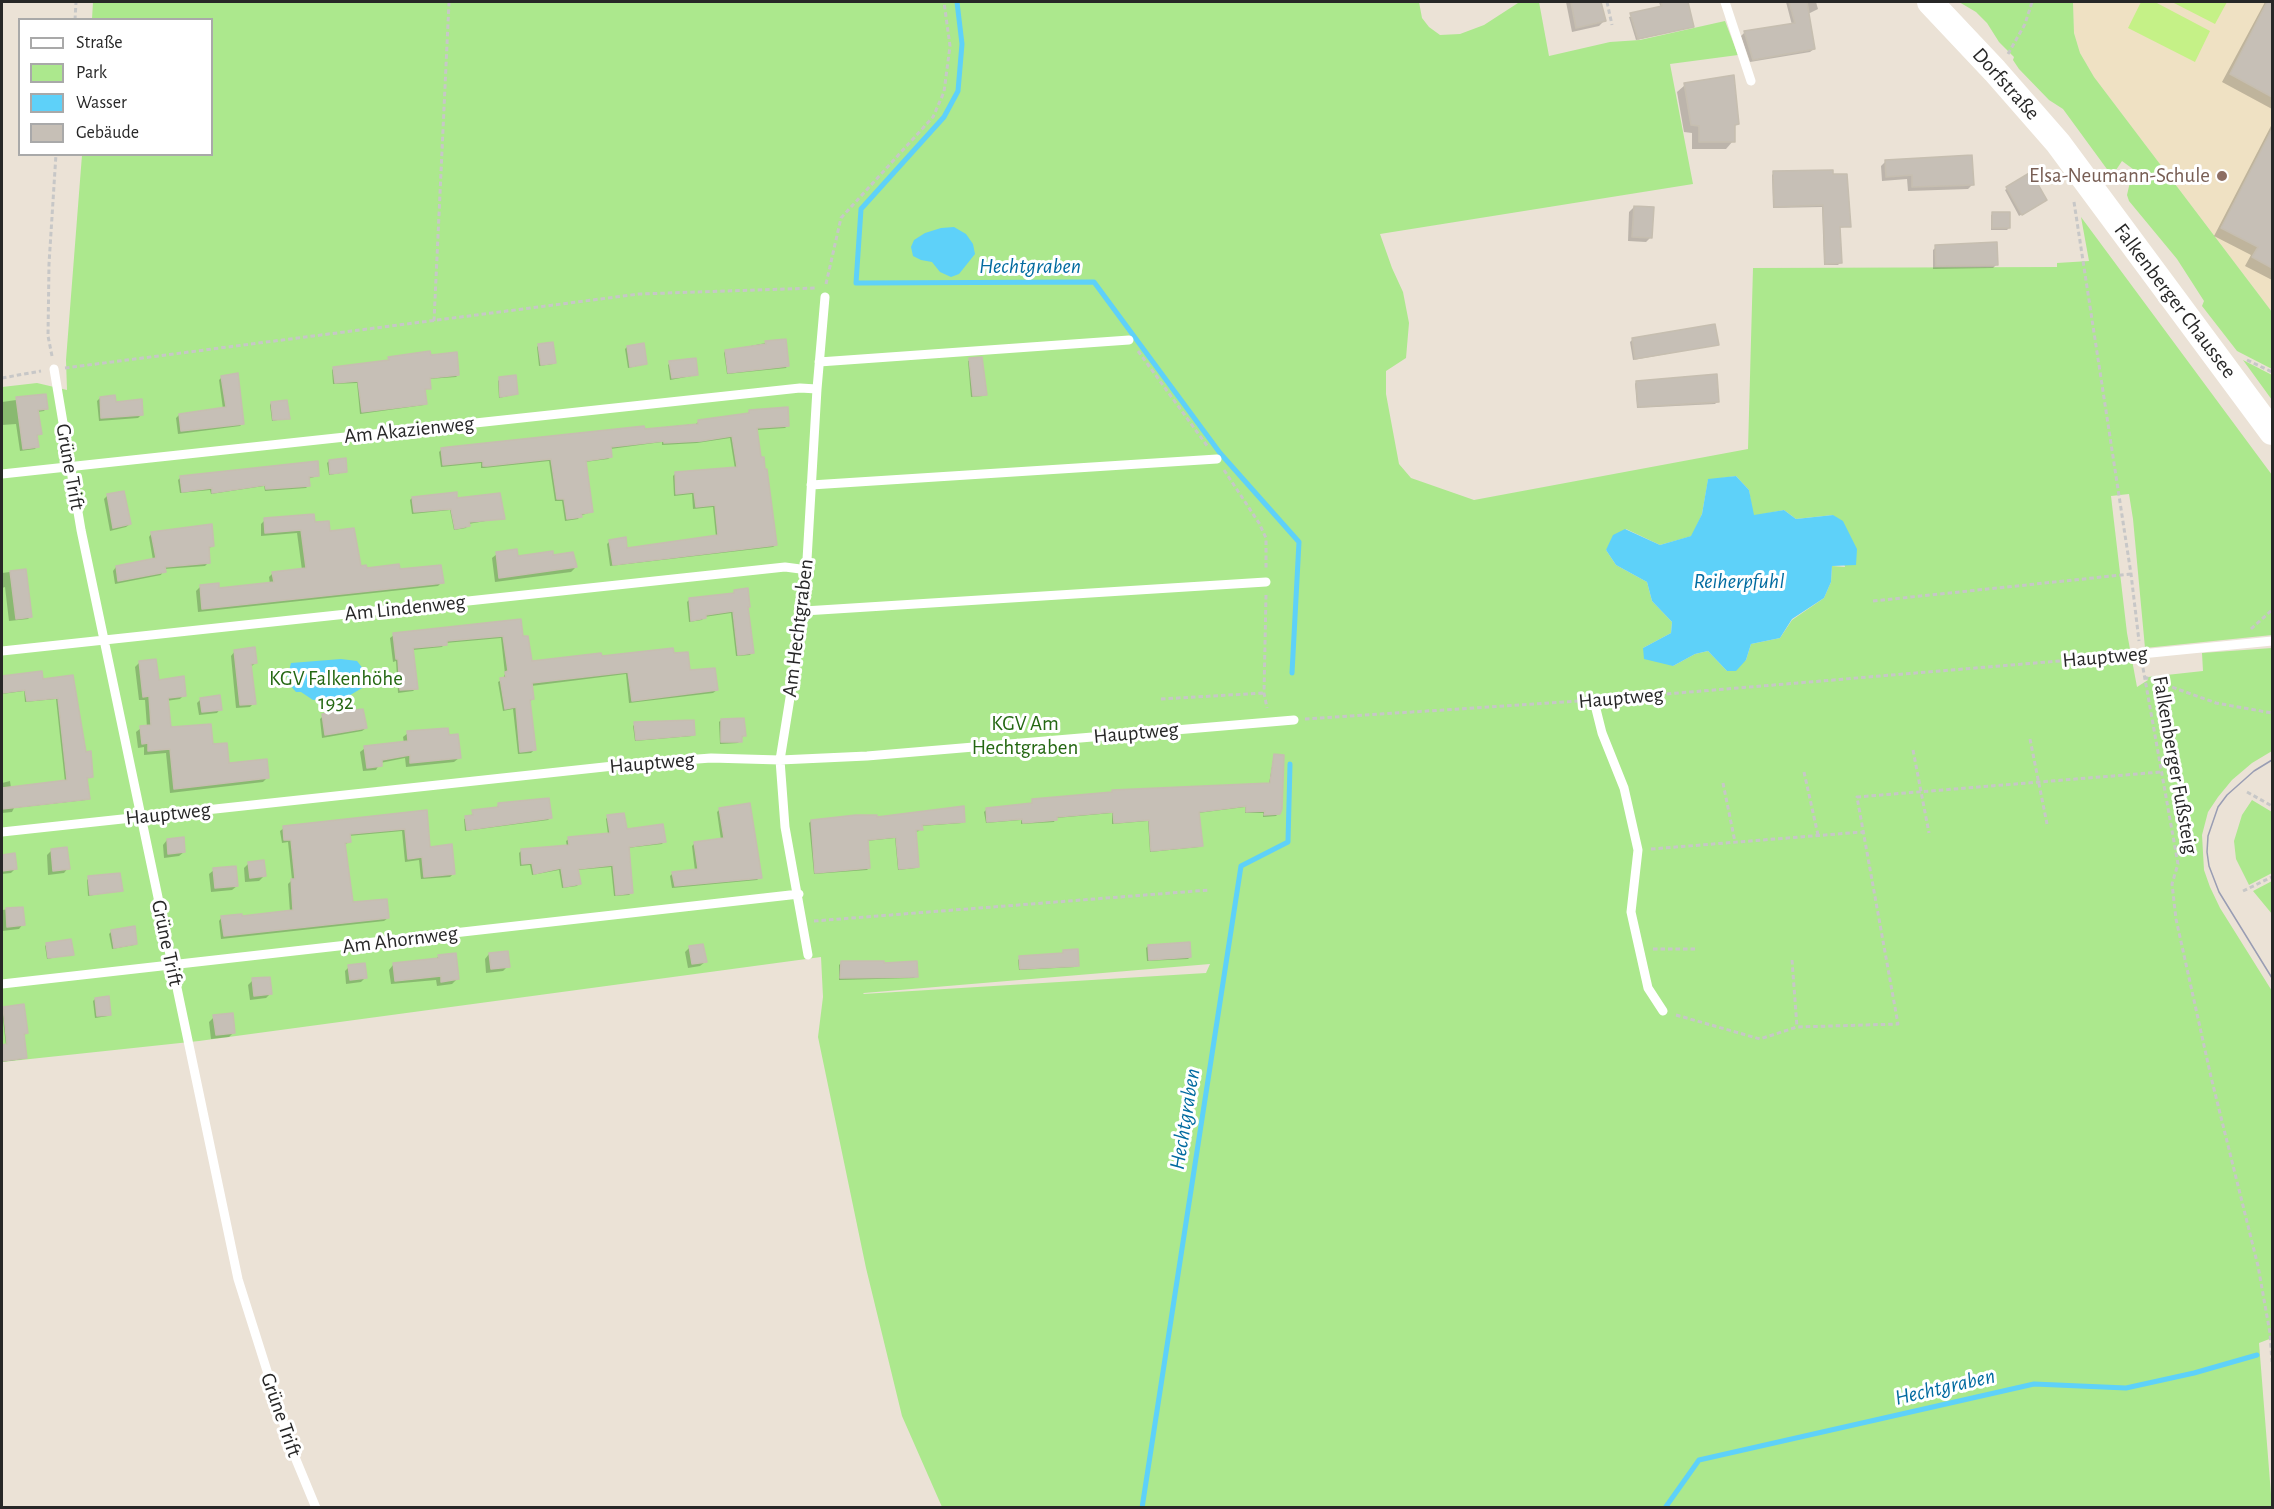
<!DOCTYPE html>
<html>
<head>
<meta charset="utf-8">
<style>
  body { margin:0 }
  #map { position:relative; width:2274px; height:1509px; overflow:hidden; background:#ebe2d6; font-family:"Alegreya Sans",sans-serif }
  canvas { display:block }
  .frame { position:absolute; inset:0; border:3px solid #272727; pointer-events:none }
  .legend { position:absolute; left:18px; top:18px; width:195px; height:138px; box-sizing:border-box; background:#fff; border:2px solid #a9a9a9; margin:0; padding:8px 10px; list-style:none; font-size:18px; color:#272727 }
  .legend li { display:flex; align-items:center; gap:12px; height:30px }
  .legend b { width:30px; border:2px solid #a9a9a9 }
</style>
</head>
<body>
<div id="map">
<canvas width="2274" height="1509"></canvas>
<div class="frame"></div>
<ul class="legend">
<li><b style="height:8px;background:#fff"></b>Straße</li>
<li><b style="height:16px;background:#ace88d"></b>Park</li>
<li><b style="height:16px;background:#5ed1f9"></b>Wasser</li>
<li><b style="height:16px;background:#c6bfb6"></b>Gebäude</li>
</ul>
</div>
<script>
const ctx = document.querySelector('canvas').getContext('2d');
ctx.lineJoin = 'round';
function fill(path, color) {
  ctx.fillStyle = color;
  ctx.fill(path, 'evenodd');
}
function shape(rows) {
  const path = new Path2D();
  for (const r of rows) {
    path.moveTo(r[0], r[1]);
    for (let i = 2; i < r.length; i += 2) path.lineTo(r[i], r[i + 1]);
  }
  return path;
}
function trace(path, color, width, dash) {
  ctx.strokeStyle = color;
  ctx.lineWidth = width;
  ctx.lineCap = dash ? 'butt' : 'round';
  ctx.setLineDash(dash || []);
  ctx.stroke(path);
}
function write(font, color, halo, rows, align = 'center') {
  ctx.font = font + ' "Alegreya Sans",sans-serif';
  ctx.lineWidth = 6;
  ctx.setLineDash([]);
  ctx.textBaseline = 'middle';
  ctx.strokeStyle = halo;
  ctx.fillStyle = color;
  for (const [text, x, y, turn = 0] of rows) {
    ctx.save();
    ctx.translate(x, y);
    ctx.rotate((+turn || 0) * Math.PI / 180);
    ctx.textAlign = isNaN(turn) ? turn : align;
    if (halo) ctx.strokeText(text, 0, 0);
    ctx.fillText(text, 0, 0);
    ctx.restore();
  }
}
fill(shape([
  [2073,2,2272,2,2272,312,2094,77,2080,53,2074,33]
]), '#efe1c3');
fill(shape([
  [93,2,1419,2,1422,18,1429,27,1440,35,1460,34,1484,25,1518,3,1539,2,1549,56,1610,42,1640,40,1725,21,1738,55,1670,64,1693,184,1380,234,1392,268,1403,292,1409,323,1406,358,1386,371,1386,394,1399,464,1411,478,1474,500,1748,449,1753,268,2057,267,2057,263,2089,261,2081,217,2272,475,2272,635,2145,648,2133,519,2129,494,2111,496,2127,633,2137,687,2148,680,2148,677,2203,671,2202,653,2272,648,2272,751,2252,763,2232,780,2218,797,2208,812,2202,835,2204,870,2210,887,2220,908,2272,991,2272,1338,2259,1343,2272,1507,942,1507,902,1416,866,1268,818,1037,823,997,821,957,199,1041,2,1062,2,387,37,383,67,390,66,360,82,155,212,154,212,20,92,19],
  [1736,476,1749,490,1753,516,1784,510,1796,519,1833,515,1845,567,1832,566,1831,582,1824,598,1792,620,1780,638,1751,644,1746,660,1727,671,1708,651,1695,654,1673,666,1643,648,1671,633,1672,622,1652,601,1647,582,1616,565,1606,550,1626,529,1660,545,1692,536,1702,514,1708,480],
  [1210,964,1206,973,863,994,864,993],
  [1959,2,2073,2,2074,33,2080,53,2094,77,2272,312,2272,369,2237,351,2202,306,2204,301,2177,259,2129,201,2127,195,2130,182,2137,172,2122,161,2112,176,2063,109,2049,100,2019,69,2013,60,2014,57,1999,42,1987,23,1976,12],
  [2243,360,2272,375,2272,400],
  [2252,800,2272,812,2272,873,2249,885,2236,859,2234,841,2242,815],
  [2272,881,2272,914,2253,891]
]), '#ace88d');
fill(shape([
  [2141,2,2155,2,2210,31,2195,62,2128,28],
  [2172,2,2227,2,2215,24]
]), '#c5f187');
fill(shape([
  [954,227,966,234,973,244,975,254,959,274,951,277,940,272,932,262,921,260,913,256,911,247,914,240,925,233,941,228],
  [1736,476,1749,490,1754,515,1784,510,1796,519,1833,515,1843,521,1857,549,1856,565,1832,566,1831,582,1824,598,1792,619,1780,638,1751,644,1746,660,1736,671,1727,671,1708,651,1695,654,1673,666,1644,659,1643,648,1671,633,1672,622,1652,601,1647,582,1616,565,1606,550,1613,535,1625,529,1660,545,1691,536,1702,514,1708,479],
  [341,659,357,661,364,670,362,688,347,697,313,700,301,692,296,692,289,684,287,679,291,663]
]), '#5ed1f9');
fill(shape([
  [1566,2,1600,2,1604,21,1599,26,1572,32],
  [1659,2,1687,2,1692,27,1636,40,1629,17,1661,8],
  [1786,2,1816,2,1818,9,1808,14,1814,49,1810,52,1750,62,1741,36,1744,33,1792,25],
  [2265,2,2272,2,2272,109,2222,82],
  [1685,85,1737,124,1733,128,1733,141,1726,149,1692,149,1692,133,1684,132,1677,92],
  [2272,124,2272,280,2245,266,2251,255,2214,236],
  [1886,161,1973,184,1968,189,1908,191,1907,179,1882,181,1881,166],
  [1832,171,1850,226,1839,228,1840,263,1838,265,1824,265,1822,207,1773,208,1772,175,1774,173],
  [2030,174,2043,201,2019,216,2005,190],
  [1634,207,1651,237,1646,242,1628,241,1629,212],
  [1993,214,2009,228,2007,230,1991,230,1991,215],
  [1936,247,1996,265,1993,268,1933,269,1933,250],
  [1632,340,1717,345,1633,360,1630,342],
  [766,343,787,366,786,368,727,374,724,353,725,351],
  [539,345,555,362,553,364,539,366,537,347],
  [627,347,646,364,628,368,625,349],
  [430,357,458,375,456,377,428,379,429,388,424,390,426,403,424,405,360,414,357,383,333,384,332,370,334,368,387,362,389,358],
  [970,360,985,394,983,396,971,397,968,361],
  [670,363,697,375,670,380,668,365],
  [222,377,243,423,240,426,178,434,176,418,179,415,223,409,219,380],
  [500,379,517,394,499,398,498,381],
  [1636,382,1717,402,1715,404,1637,408,1635,384],
  [45,396,46,408,44,411,37,412,41,433,36,436,37,446,35,449,20,451,16,424,2,425,2,402],
  [100,398,114,403,141,415,138,418,99,421,97,401],
  [271,403,288,418,272,421,270,405],
  [749,412,788,425,785,428,756,430,776,545,773,547,610,566,607,544,610,541,626,549,716,537,713,507,693,509,692,494,674,496,673,476,675,474,735,469,730,438,697,443,662,445,662,442,610,449,611,457,608,459,585,462,591,512,580,516,578,519,565,521,562,501,555,501,549,461,484,468,481,468,481,463,441,467,439,452,442,449,696,424,698,422,747,415],
  [329,461,346,472,329,475,327,463],
  [318,476,307,479,308,486,306,488,265,491,264,486,211,494,210,490,180,493,178,480,180,478],
  [108,495,130,524,126,527,110,531,104,499],
  [412,498,456,499,503,518,468,524,466,528,454,530,450,510,412,514,410,500],
  [265,520,313,524,329,533,360,567,365,570,442,582,438,586,198,612,196,591,200,587,218,589,270,584,269,577,273,573,302,570,297,533,261,536,261,524],
  [152,533,213,546,207,549,209,562,205,566,164,569,161,575,115,584,113,571,116,567,153,560,149,537],
  [497,554,517,558,551,556,576,567,571,572,495,582,492,558],
  [25,570,30,617,28,619,9,621,5,587,2,588,2,573],
  [735,592,747,608,752,652,750,655,736,656,731,613,704,617,702,620,689,622,687,602,689,600,732,594],
  [520,620,522,638,531,663,672,655,689,672,717,690,713,693,629,703,626,674,531,686,532,699,529,703,534,750,531,753,518,754,513,709,503,711,498,682,503,679,505,674,501,638,445,643,442,647,412,650,416,688,413,691,398,693,396,661,393,662,390,638,394,635],
  [235,651,256,663,250,667,254,703,250,707,236,708,231,656],
  [139,663,157,681,184,695,180,699,166,701,169,729,212,746,228,765,267,778,263,782,170,793,166,753,144,755,144,747,138,748,136,732,141,728,147,727,145,700,139,700,135,667],
  [41,673,41,680,72,677,85,753,92,776,85,779,88,798,86,800,14,808,12,812,2,813,2,783,10,781,11,788,65,782,56,699,25,702,24,691,2,694,2,677],
  [201,699,220,709,217,713,199,715,197,703],
  [323,716,366,728,362,731,322,738,320,719],
  [721,720,744,735,738,743,720,744,719,722],
  [635,724,694,734,692,736,635,741,633,726],
  [408,733,459,758,454,762,406,767,405,758,380,763,376,770,363,771,360,752,365,748,404,743,403,737],
  [1274,755,1278,814,1276,816,1263,817,1263,813,1245,813,1245,807,1198,813,1201,845,1199,847,1150,852,1148,821,1112,824,1112,813,1056,818,1054,822,1021,824,1021,820,986,823,984,812,986,810,1031,805,1033,801,1110,794,1113,791,1269,784],
  [499,804,550,818,548,820,465,831,464,819,471,817,473,811,497,808],
  [720,809,760,877,757,880,672,888,670,876,673,873,695,871,692,846,694,844,721,840,717,812],
  [426,811,429,848,453,874,450,877,421,879,419,860,405,862,402,831,348,836,349,842,344,845,352,904,388,918,384,921,221,939,219,921,222,917,241,918,290,912,288,884,292,880,288,842,282,843,280,831,284,828],
  [608,816,625,831,664,841,662,844,627,848,632,892,629,895,614,896,611,867,577,870,579,883,577,886,562,888,559,870,532,875,530,865,520,866,519,853,521,851,567,847,566,841,569,839,608,835,606,819],
  [876,819,964,821,962,823,921,826,919,831,915,832,918,867,916,868,898,870,895,838,866,841,869,868,867,870,814,874,809,823,811,821],
  [167,840,184,852,179,856,164,858,163,845],
  [51,851,68,868,64,873,48,875,47,855],
  [14,855,15,869,11,873,2,874,2,856],
  [249,863,264,876,259,881,245,882,244,868],
  [214,870,237,886,232,890,211,892,209,874],
  [89,878,121,890,88,896,87,880],
  [21,908,23,924,19,929,2,931,2,910],
  [133,928,136,944,134,945,112,949,109,934,111,932],
  [47,944,72,954,47,959,45,946],
  [1148,946,1190,957,1188,959,1147,961,1146,948],
  [690,947,705,962,700,966,688,968,685,952],
  [1064,952,1077,966,1075,967,1019,970,1018,960,1020,958,1061,954],
  [489,954,508,966,503,971,486,973,485,959],
  [439,956,457,979,452,984,437,986,436,980,391,984,389,970,393,965,435,960],
  [841,963,916,976,914,978,839,980,839,965],
  [349,967,365,978,361,982,346,984,345,971],
  [253,980,271,993,266,998,250,1000,248,985],
  [95,999,110,1014,108,1016,95,1018,93,1001],
  [3,1008,26,1033,24,1035,25,1057,23,1059,2,1062,2,1046,6,1046,2,1010],
  [214,1017,234,1032,229,1037,211,1039,209,1022]
]), '#0003');
trace(shape([
  [957,2,962,44,958,91,944,117,861,209,856,283,1094,282,1220,453,1299,542,1292,673],
  [1142,1508,1241,866,1288,842,1290,764],
  [1665,1508,1699,1460,2034,1384,2126,1388,2194,1373,2257,1355]
]), '#5ed1f9', 5);
const building = shape([
  [1571,2,1601,2,1606,21,1576,28,1571,2],
  [1661,2,1688,2,1694,27,1638,39,1630,13,1662,6,1661,2],
  [1789,2,1807,2,1815,49,1753,60,1744,31,1795,23,1789,2],
  [2267,2,2272,2,2272,97,2230,74,2267,2],
  [1734,75,1739,124,1735,125,1735,142,1699,142,1699,126,1691,125,1684,83,1734,75],
  [2272,129,2272,268,2252,257,2258,247,2221,228,2272,129],
  [1972,155,1974,185,1912,187,1912,175,1886,177,1885,160,1972,155],
  [1833,170,1833,174,1847,174,1851,227,1840,227,1842,263,1825,264,1823,205,1774,207,1773,171,1833,170],
  [2031,172,2047,200,2022,215,2006,187,2031,172],
  [1634,206,1654,207,1652,238,1632,237,1634,206],
  [1992,212,2010,212,2010,228,1992,228,1992,212],
  [1997,242,1998,265,1936,266,1935,245,1997,242],
  [1715,324,1719,345,1635,359,1632,338,1715,324],
  [786,339,789,366,728,373,725,350,766,344,765,341,786,339],
  [553,342,556,363,541,365,538,344,553,342],
  [644,343,647,364,630,367,627,346,644,343],
  [430,351,431,355,457,352,459,375,430,378,431,389,425,389,427,404,362,412,358,381,335,383,333,367,389,360,388,357,430,351],
  [982,357,987,395,973,396,969,358,982,357],
  [696,358,698,375,672,378,669,361,696,358],
  [238,373,244,424,181,431,179,414,226,407,221,376,238,373],
  [1717,374,1719,402,1638,407,1636,381,1717,374],
  [516,375,518,394,500,397,499,377,516,375],
  [46,394,48,409,38,410,42,434,37,435,39,447,23,449,16,397,46,394],
  [115,395,116,402,142,399,143,415,101,418,100,397,115,395],
  [287,400,290,419,273,420,271,402,287,400],
  [788,407,789,426,757,428,761,457,764,457,765,469,767,469,777,545,613,565,609,540,626,537,627,548,718,535,715,505,696,507,694,492,676,494,675,472,737,467,732,436,701,441,664,443,664,441,611,447,612,457,586,461,593,512,581,514,582,517,567,519,564,499,557,499,551,459,487,466,483,466,483,461,443,465,441,448,448,447,644,426,645,429,698,424,698,420,749,413,749,410,788,407],
  [346,458,347,472,330,474,329,460,346,458],
  [318,461,319,476,309,477,310,486,266,489,265,485,212,493,212,488,182,492,180,476,318,461],
  [124,491,131,524,113,528,107,494,124,491],
  [457,492,457,498,500,493,505,519,469,522,470,526,455,529,451,509,414,512,412,497,457,492],
  [314,514,315,522,329,521,330,531,354,528,361,566,366,565,367,568,399,564,400,569,441,565,444,583,202,609,200,585,219,583,219,588,274,582,272,572,306,568,301,530,265,533,264,518,314,514],
  [212,524,214,546,209,547,210,563,165,567,166,572,118,581,116,566,156,558,151,532,212,524],
  [517,549,518,556,553,551,553,555,573,552,577,567,499,578,496,552,517,549],
  [26,569,32,617,16,619,10,571,26,569],
  [748,588,750,607,748,607,754,653,738,655,733,611,706,615,706,618,691,621,689,598,734,593,734,590,748,588],
  [521,619,523,636,528,636,532,661,601,653,602,656,673,648,674,653,688,652,690,670,715,668,718,690,632,701,628,672,532,683,534,699,530,700,536,750,520,752,516,707,505,709,500,678,506,677,505,672,508,671,503,636,447,641,447,645,413,648,418,689,400,690,398,659,396,659,393,633,521,619],
  [255,647,257,663,251,664,256,704,240,705,234,650,255,647],
  [156,659,159,680,184,676,186,696,168,698,171,727,211,724,213,744,227,743,229,763,267,759,269,778,174,789,170,749,148,751,148,743,142,744,140,726,151,725,149,696,143,697,139,661,156,659],
  [42,671,43,679,73,675,86,752,91,751,93,777,87,778,90,799,2,809,2,788,67,780,58,698,27,701,25,690,2,693,2,676,42,671],
  [220,695,222,710,202,712,200,698,220,695],
  [363,709,367,728,325,735,322,714,363,709],
  [744,718,746,736,742,736,742,742,721,742,721,719,744,718],
  [694,720,695,735,636,740,634,722,694,720],
  [448,728,449,735,458,734,461,758,410,763,410,755,382,760,382,766,367,768,364,746,408,741,407,731,448,728],
  [1274,754,1284,755,1282,809,1280,814,1264,815,1265,811,1246,812,1246,806,1199,812,1203,846,1151,851,1149,820,1114,823,1113,812,1057,817,1057,820,1023,823,1022,819,987,822,986,808,1032,803,1032,799,1112,792,1112,790,1270,783,1274,754],
  [549,798,552,818,467,830,465,816,473,815,472,810,498,807,498,803,549,798],
  [750,803,762,878,675,886,672,872,698,869,694,842,724,838,719,808,750,803],
  [964,806,965,822,922,825,923,830,916,830,919,867,899,869,896,837,868,840,870,868,815,873,811,820,856,815,877,815,877,817,964,806],
  [427,810,430,847,452,844,455,874,424,877,422,857,408,859,405,829,350,834,351,842,345,843,353,902,387,899,389,918,224,936,221,916,242,914,242,916,293,910,291,879,295,879,291,840,284,840,283,826,427,810],
  [624,813,627,829,663,824,666,842,629,847,633,893,616,895,613,865,578,869,581,884,564,887,561,868,534,874,532,863,522,864,521,849,569,845,568,837,610,833,607,815,624,813],
  [184,837,185,852,168,854,167,839,184,837],
  [67,847,70,869,53,871,51,849,67,847],
  [15,853,17,869,2,871,2,855,15,853],
  [264,860,266,876,250,878,248,862,264,860],
  [236,866,238,886,215,888,213,868,236,866],
  [120,873,123,891,90,895,88,876,120,873],
  [23,907,25,925,7,927,6,908,23,907],
  [135,926,137,944,114,948,111,930,135,926],
  [71,939,74,955,48,958,46,943,71,939],
  [1190,942,1191,957,1149,960,1148,945,1190,942],
  [703,944,707,962,692,964,689,946,703,944],
  [1078,949,1079,966,1020,969,1019,956,1063,953,1063,950,1078,949],
  [508,951,510,967,491,969,489,953,508,951],
  [456,953,459,979,441,982,441,976,395,981,393,963,439,958,438,955,456,953],
  [841,961,884,961,884,963,917,961,918,977,840,978,841,961],
  [365,963,367,978,350,980,348,965,365,963],
  [270,977,272,994,254,996,252,978,270,977],
  [109,996,111,1015,97,1016,95,998,109,996],
  [24,1004,28,1033,24,1034,27,1058,2,1061,2,1045,7,1044,3,1007,24,1004],
  [233,1013,235,1033,216,1035,213,1015,233,1013]
]);
fill(building, '#c6bfb6');
trace(building, '#c6beb0', 1.5);
trace(shape([
  [1607,2,1612,25],
  [75,20,76,2],
  [2008,54,2025,24,2032,2],
  [2074,202,2131,574,2139,641],
  [826,284,841,218,933,117,944,92,950,46,944,2],
  [434,321,449,2],
  [1138,351,1208,447],
  [52,356,48,336,49,264,56,154],
  [2247,360,2272,372],
  [65,368,639,294,816,288],
  [2,378,41,371],
  [1224,470,1259,523,1266,538,1266,568],
  [1266,595,1264,693,1267,708],
  [1873,601,2131,574],
  [2251,629,2272,610],
  [2143,668,2178,864,2172,884,2176,919,2211,1077,2258,1266,2270,1333,2272,1362],
  [2144,677,2216,703,2272,713],
  [1161,699,1264,693],
  [1607,699,2130,655],
  [1305,719,1580,701],
  [2030,739,2047,824],
  [1913,750,1929,833],
  [1804,772,1818,835],
  [1723,783,1735,842],
  [2247,792,2272,806],
  [1651,849,1862,832],
  [2243,891,2272,877],
  [814,921,1209,890],
  [1653,949,1695,949],
  [1792,960,1797,1027],
  [1676,1015,1760,1039,1797,1027,1898,1024,1857,797,2161,772]
]), '#c7c7c7', 3, [4.5, 3]);
trace(shape([
  [1725,2,1751,81],
  [819,362,1129,340],
  [54,369,81,530,238,1279,292,1450,316,1508],
  [2,474,800,388,817,389],
  [811,485,1217,459],
  [804,611,1266,582],
  [2,651,785,567,808,570],
  [2141,654,2272,641],
  [1594,701,1602,733,1624,788,1638,850,1631,912,1648,988,1663,1011],
  [2,832,632,764,711,758,780,760,867,756,1294,720],
  [808,955,785,827,780,760,804,611,817,389,825,297],
  [2,984,799,894]
]), '#fff', 9);
trace(shape([
  [1930,2,1995,71,2058,143,2272,432]
]), '#fff', 26);
trace(shape([
  [2272,760,2254,771,2227,795,2218,807,2208,836,2207,852,2209,866,2219,892,2272,978]
]), '#999db3', 1.5);
for (const [x, y, r, color] of [
  [2222,176,6,"#8d6e63"]
]) {
  const dot = new Path2D();
  dot.arc(x, y, r, 0, 2 * Math.PI);
  ctx.fillStyle = color;
  ctx.fill(dot);
  trace(dot, '#fff', 2);
}
write('21px', '#272727', '#fff', [
  ["Dorfstraße",2006,84,48],
  ["Falkenberger Chaussee",2175,301,53],
  ["Am Akazienweg",409,430,-6],
  ["Grüne Trift",70,467,80],
  ["Am Lindenweg",405,608,-6],
  ["Am Hechtgraben",798,628,-83],
  ["Hauptweg",2105,657,-5],
  ["Hauptweg",1621,698,-5],
  ["Hauptweg",1136,733,-5],
  ["Hauptweg",652,763,-5],
  ["Falkenberger Fußsteig",2175,765,80],
  ["Hauptweg",168,814,-6],
  ["Am Ahornweg",400,940,-7],
  ["Grüne Trift",167,943,78],
  ["Grüne Trift",281,1415,71]
]);
write('21px', '#785e54', '#fff', [
  ["Elsa-Neumann-Schule",2210,176]
], 'right');
write('21px', '#256813', '#fff', [
  ["KGV Falkenhöhe",336,679],
  ["1932",336,703],
  ["KGV Am",1025,724],
  ["Hechtgraben",1025,748]
]);
write('italic 22px', '#026ba0', '#fff', [
  ["Hechtgraben",1030,266],
  ["Reiherpfuhl",1739,581],
  ["Hechtgraben",1185,1119,-81],
  ["Hechtgraben",1945,1387,-13]
]);
</script>
</body>
</html>
